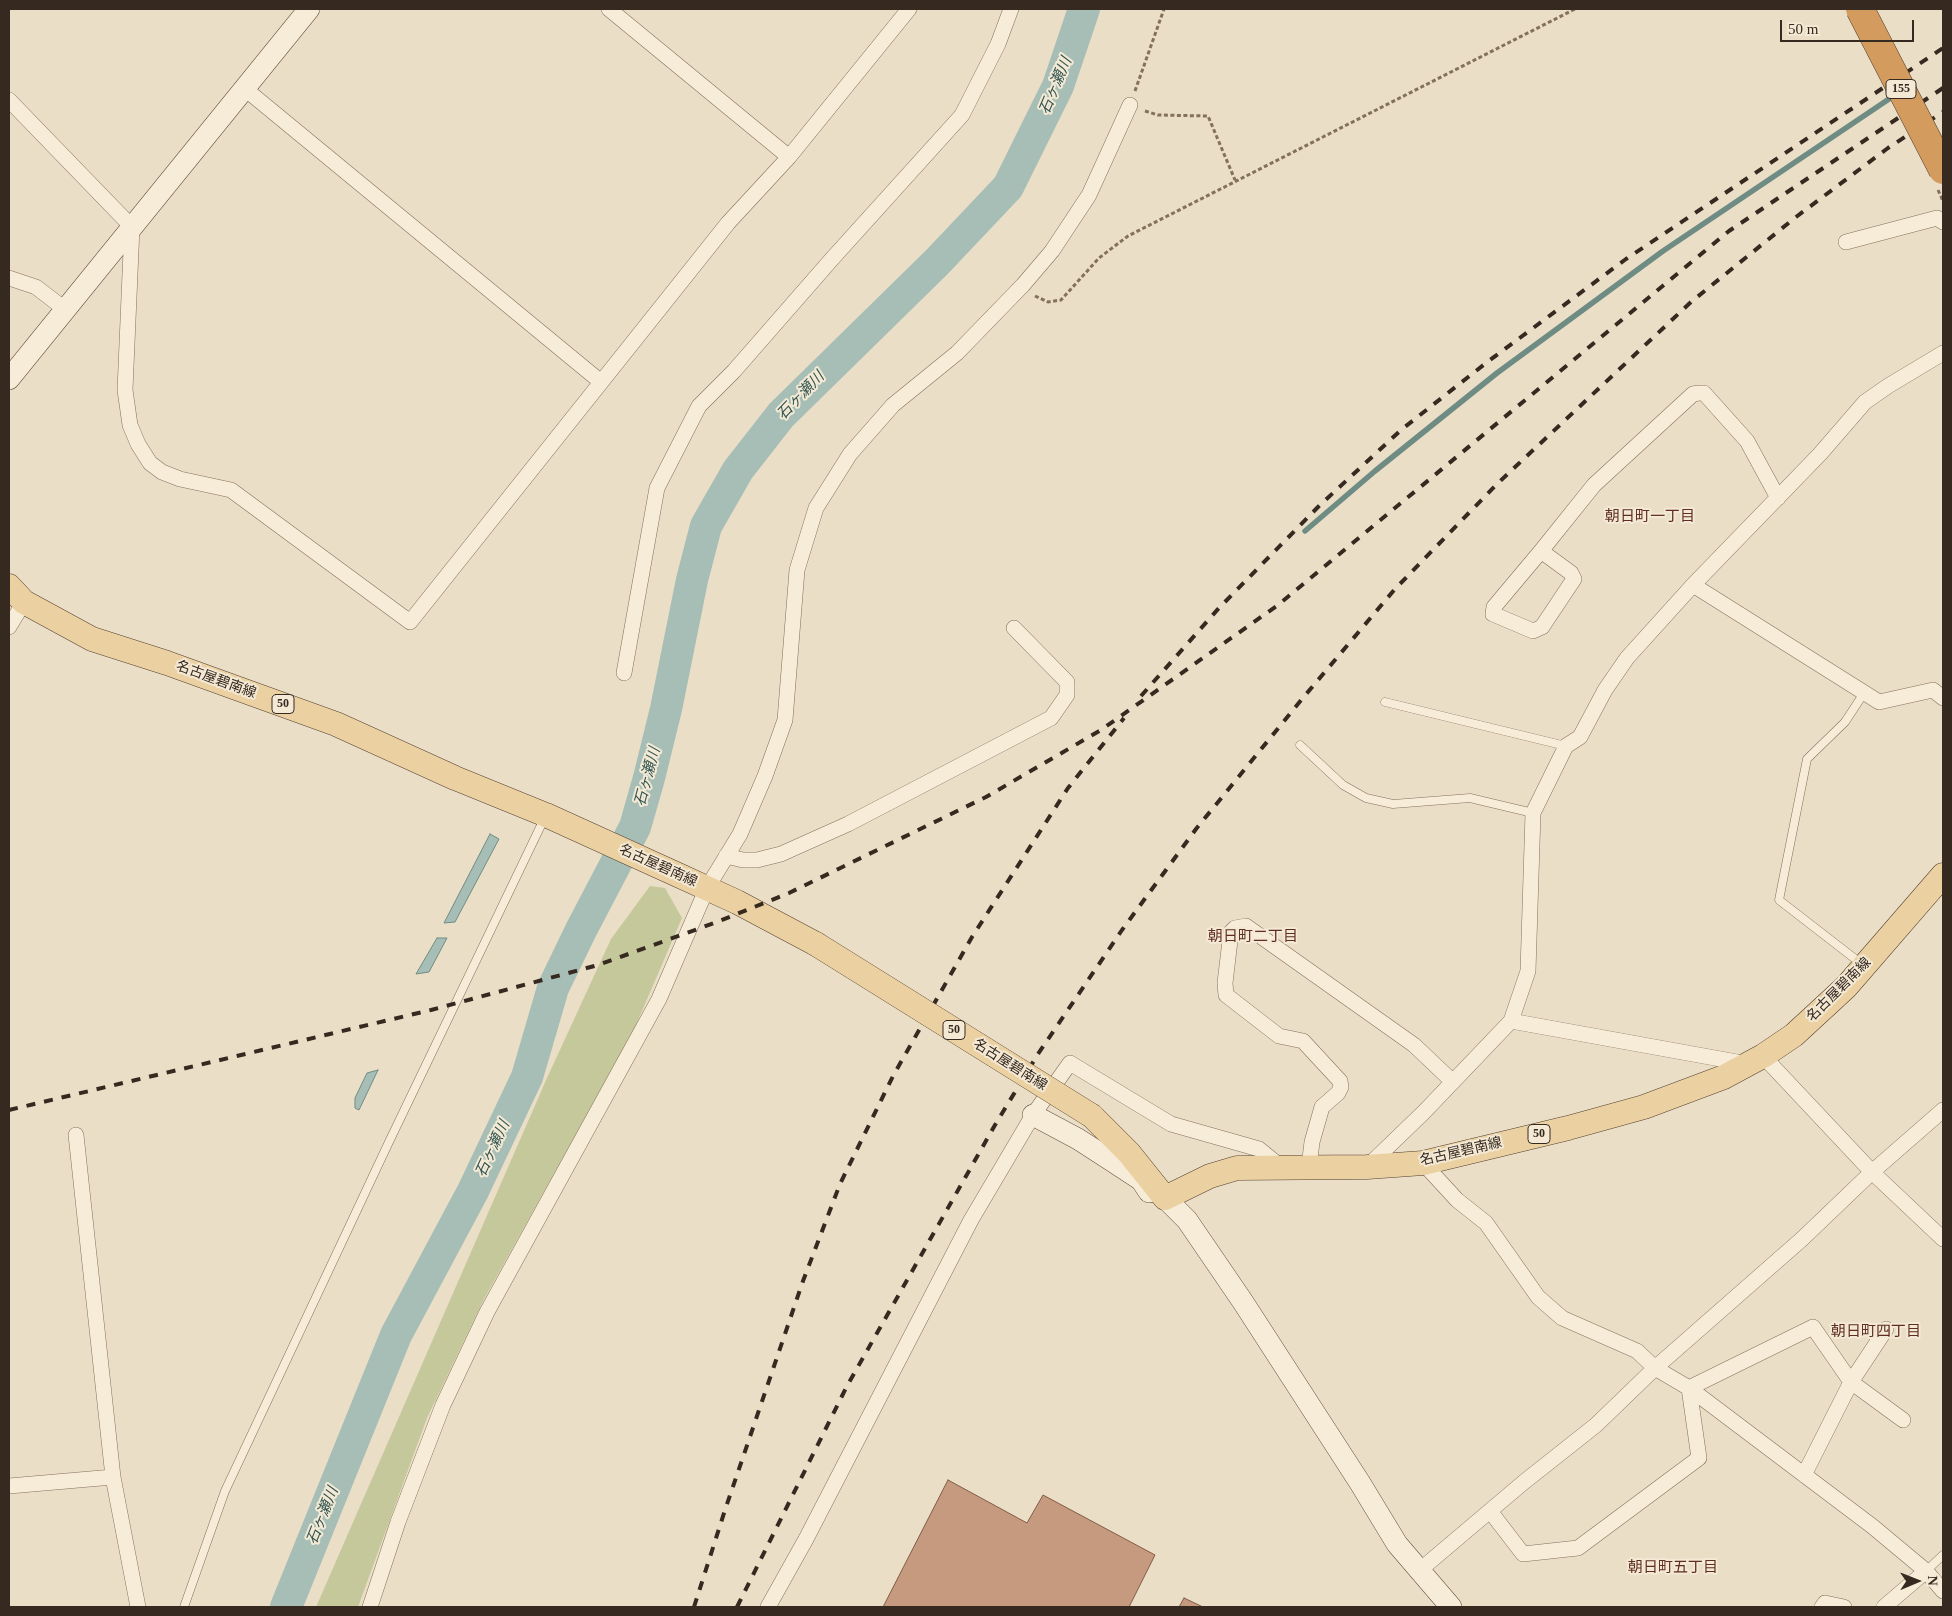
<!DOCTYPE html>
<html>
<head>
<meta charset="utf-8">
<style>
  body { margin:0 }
  #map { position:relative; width:1952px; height:1616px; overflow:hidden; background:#ebdec6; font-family:"Times New Roman",serif }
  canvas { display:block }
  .frame { position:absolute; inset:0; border:10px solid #362920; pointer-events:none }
  .north { position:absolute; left:1892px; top:1556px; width:50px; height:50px; -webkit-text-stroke:4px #f3e9d4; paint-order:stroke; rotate:89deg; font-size:14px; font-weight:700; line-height:20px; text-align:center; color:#362920 }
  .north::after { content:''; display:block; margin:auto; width:18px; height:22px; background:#362920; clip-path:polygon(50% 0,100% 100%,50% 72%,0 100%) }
  .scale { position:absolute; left:1780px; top:20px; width:134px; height:22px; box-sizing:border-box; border:2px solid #362920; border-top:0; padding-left:6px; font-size:15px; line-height:18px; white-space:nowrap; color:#362920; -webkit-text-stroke:4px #f3e9d4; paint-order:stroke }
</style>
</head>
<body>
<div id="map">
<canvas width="1952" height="1616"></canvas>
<div class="frame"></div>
<div class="north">N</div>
<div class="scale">50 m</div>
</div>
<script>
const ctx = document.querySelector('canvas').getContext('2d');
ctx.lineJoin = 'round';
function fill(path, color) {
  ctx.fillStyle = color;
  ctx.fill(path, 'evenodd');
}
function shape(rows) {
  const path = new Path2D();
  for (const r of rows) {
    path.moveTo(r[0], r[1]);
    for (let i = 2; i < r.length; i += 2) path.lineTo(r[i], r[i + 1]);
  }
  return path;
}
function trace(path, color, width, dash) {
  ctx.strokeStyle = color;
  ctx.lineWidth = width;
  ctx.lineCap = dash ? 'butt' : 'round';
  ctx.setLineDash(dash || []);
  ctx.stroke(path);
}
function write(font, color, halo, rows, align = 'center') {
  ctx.font = font + ' "Times New Roman","Noto Sans JP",serif';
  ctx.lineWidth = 4;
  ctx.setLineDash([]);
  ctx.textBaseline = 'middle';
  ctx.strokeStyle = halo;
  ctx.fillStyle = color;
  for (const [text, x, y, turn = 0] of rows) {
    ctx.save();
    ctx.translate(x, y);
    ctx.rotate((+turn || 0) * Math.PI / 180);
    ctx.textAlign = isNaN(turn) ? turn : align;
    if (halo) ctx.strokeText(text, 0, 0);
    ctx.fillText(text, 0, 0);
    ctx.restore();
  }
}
fill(shape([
  [650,886,665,888,682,918,633,1032,484,1299,427,1418,358,1607,316,1607,547,1078,611,939]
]), '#c4c89a');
const water = shape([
  [490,834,499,839,455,922,444,923,490,834],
  [437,938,447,938,429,972,416,974,437,938],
  [378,1070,359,1110,355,1108,355,1098,367,1073,378,1070]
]);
fill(water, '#a7beb7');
trace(water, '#6e8c83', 1);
trace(shape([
  [1305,531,1375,471,1497,373,1663,251,1889,99]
]), '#6e8c83', 5.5);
trace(shape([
  [286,1607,396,1335,473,1191,527,1077,553,988,581,930,635,827,649,778,666,709,692,580,706,526,738,470,781,415,937,262,1008,187,1058,86,1084,9]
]), '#a7beb7', 32);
const building = shape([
  [948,1480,1027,1523,1043,1495,1155,1555,1129,1607,883,1607,948,1480],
  [1184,1598,1203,1607,1179,1607,1184,1598]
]);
fill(building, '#c69a7e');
trace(building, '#815b45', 1);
const lane = shape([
  [1385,702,1566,746],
  [1300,745,1343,785,1366,798,1393,804,1470,798,1533,813],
  [1863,965,1779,900,1807,759,1845,722,1864,693],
  [1926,1571,1943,1555],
  [184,1607,225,1491,388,1144,545,817]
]);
const street = shape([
  [609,9,789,157],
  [244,88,601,382],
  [9,100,132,227,125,390,130,425,138,444,150,463,162,472,180,479,231,490,410,622,728,223,789,157,909,9],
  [1846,242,1937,218,1943,222],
  [9,278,36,287,66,310],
  [1541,551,1571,573,1574,579,1542,627,1533,631,1493,614,1494,607,1541,551,1594,485,1693,394,1699,393,1704,393,1747,441,1778,498],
  [1693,585,1879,702,1933,690,1943,698],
  [9,627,24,602],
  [624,673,657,488,699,406,734,371,831,260,962,115,998,44,1011,9],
  [726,856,743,860,757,860,781,854,848,824,1051,718,1067,695,1067,682,1014,628],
  [1511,1021,1748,1064],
  [1763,1056,1872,1172,1943,1239],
  [76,1135,113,1477,138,1607],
  [1423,1163,1457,1200,1486,1223,1538,1297,1562,1318,1637,1351,1655,1368,1689,1388,1872,1526,1926,1571,1943,1591],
  [1309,1167,1312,1142,1322,1107,1338,1093,1341,1087,1340,1081,1303,1041,1279,1036,1226,995,1225,983,1231,932,1235,928,1246,926,1414,1045,1453,1082],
  [1367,1167,1424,1112,1511,1021,1528,971,1533,813,1566,746,1580,737,1605,690,1627,658,1693,585,1820,454,1865,402,1888,386,1943,353],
  [1804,1475,1851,1382,1886,1329],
  [9,1486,113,1477],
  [1490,1511,1523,1554,1578,1548,1699,1458,1689,1388,1813,1327,1851,1382,1903,1420],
  [1420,1570,1524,1482,1596,1425,1655,1368,1802,1239,1872,1172,1943,1110],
  [370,1607,398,1522,443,1405,487,1312,659,999,707,888,740,834,765,776,785,720,797,570,816,508,850,454,893,405,957,353,1023,285,1052,251,1089,195,1130,105],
  [768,1607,806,1539,971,1220,1033,1115,1070,1063,1171,1124,1259,1149,1281,1167],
  [1822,1607,1825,1603,1844,1607],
  [1884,1607,1926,1571]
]);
const secondary = shape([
  [9,379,309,9],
  [1033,1115,1078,1139,1112,1161,1141,1180,1149,1192],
  [1165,1198,1187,1220,1243,1302,1360,1483,1397,1544,1451,1607]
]);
const primary = shape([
  [9,586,24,602,92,639,167,663,336,724,455,778,546,815,678,875,737,902,816,944],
  [1092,1116,1129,1153,1165,1198,1210,1176,1237,1168,1367,1167,1423,1163,1568,1128,1644,1107,1724,1077,1763,1056,1794,1035,1846,987,1943,875]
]);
trace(lane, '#84705d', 9);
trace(street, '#84705d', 16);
trace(secondary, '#665240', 22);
trace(primary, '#523f31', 25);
trace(shape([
  [1135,91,1164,9],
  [1145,111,1158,115,1208,116,1235,180],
  [1938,190,1943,201],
  [1035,296,1048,302,1061,300,1099,258,1128,236,1575,9]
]), '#84705d', 3, [4, 2.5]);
trace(lane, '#f6ecd8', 8);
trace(street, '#f6ecd8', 15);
trace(secondary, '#f6ecd8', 21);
trace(primary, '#ebd1a1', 24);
trace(shape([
  [1141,696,1219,608,1319,506,1401,430,1486,363,1626,259,1943,48],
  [9,1110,431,1010,598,965,717,922,789,893,986,797,1101,730,1278,605,1729,231,1943,88],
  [694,1607,725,1510,803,1281,840,1184,893,1076,972,937,1068,788,1124,718],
  [737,1607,847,1386,995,1125,1038,1054,1122,930,1196,829,1302,699,1395,589,1497,484,1691,302,1796,217,1888,148,1943,112]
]), '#362920', 4, [9, 9]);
const primaryBridge = shape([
  [816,944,1092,1116]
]);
const highwayBridge = shape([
  [1860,9,1943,170]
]);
trace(primaryBridge, '#523f31', 25, []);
trace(highwayBridge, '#523f31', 29, []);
trace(primaryBridge, '#ebd1a1', 24);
trace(highwayBridge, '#d39b5d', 28);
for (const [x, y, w] of [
  [1901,89,30],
  [283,704,22],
  [954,1030,22],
  [1539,1134,22]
]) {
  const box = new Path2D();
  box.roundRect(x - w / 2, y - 9.5, w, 19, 4);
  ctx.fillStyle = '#f3e9d4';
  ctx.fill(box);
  trace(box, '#362920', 1);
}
write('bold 12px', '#362920', null, [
  ["155",1901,89],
  ["50",283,704],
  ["50",954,1030],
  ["50",1539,1134]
]);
write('14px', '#362920', '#f3e9d4', [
  ["名古屋碧南線",216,680,20],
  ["名古屋碧南線",658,866,24],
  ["名古屋碧南線",1839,990,-45],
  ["名古屋碧南線",1010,1065,32],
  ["名古屋碧南線",1461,1152,-13]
]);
write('italic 15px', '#305451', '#f3e9d4', [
  ["石ヶ瀬川",1056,86,-67],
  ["石ヶ瀬川",801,396,-46],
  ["石ヶ瀬川",648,777,-75],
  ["石ヶ瀬川",493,1149,-65],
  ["石ヶ瀬川",323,1516,-68]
]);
write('15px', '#5f2d22', '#f3e9d4', [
  ["朝日町一丁目",1650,517],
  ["朝日町二丁目",1253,937],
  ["朝日町四丁目",1876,1332],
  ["朝日町五丁目",1673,1568]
]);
</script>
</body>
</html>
